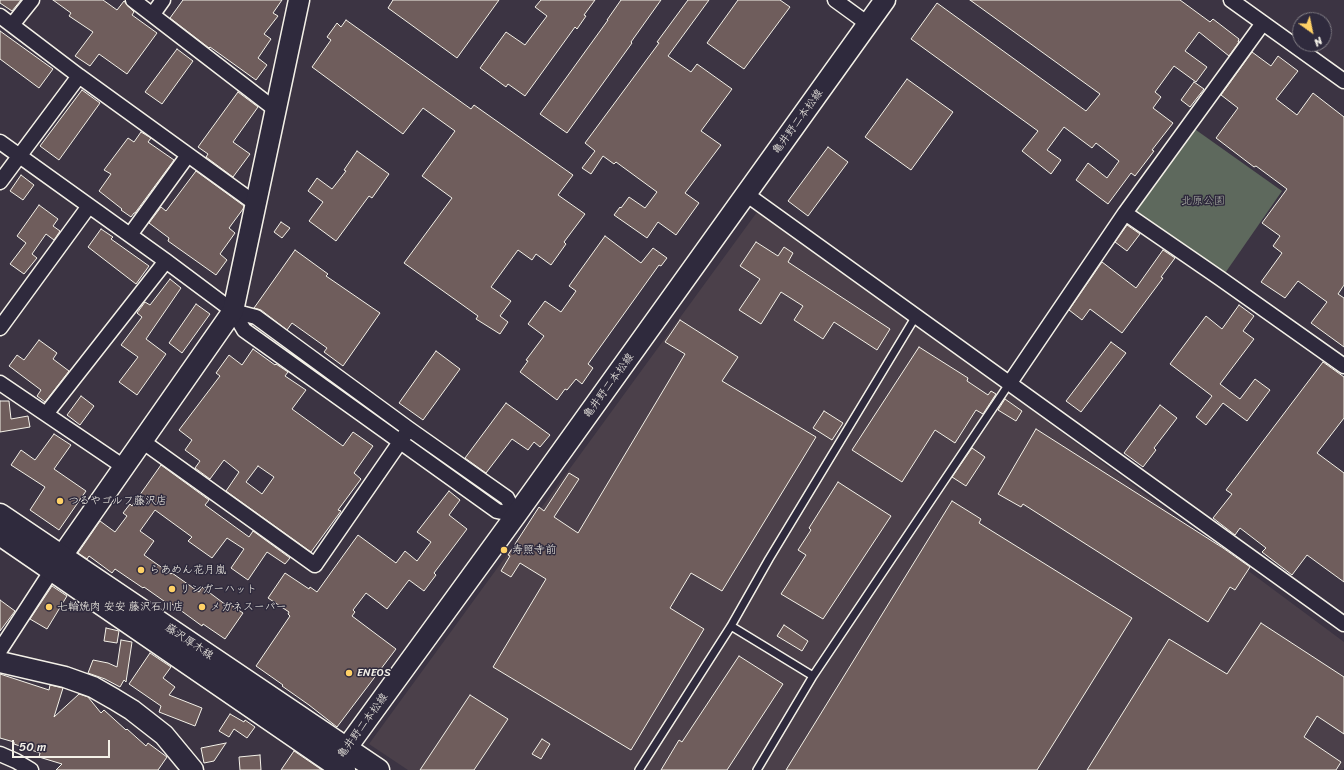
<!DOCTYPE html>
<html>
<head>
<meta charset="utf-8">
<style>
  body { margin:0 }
  #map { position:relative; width:1344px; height:770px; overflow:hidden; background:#3c3443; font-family:Sriracha,sans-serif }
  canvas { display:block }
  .north { position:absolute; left:1292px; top:12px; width:40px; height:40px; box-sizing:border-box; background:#2f2a3d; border:1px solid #7e7a81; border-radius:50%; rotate:147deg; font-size:11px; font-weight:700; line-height:16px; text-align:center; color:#f4f1e8 }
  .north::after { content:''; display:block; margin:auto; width:14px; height:18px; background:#ffd166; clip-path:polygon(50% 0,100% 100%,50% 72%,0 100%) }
  .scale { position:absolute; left:12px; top:740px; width:98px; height:18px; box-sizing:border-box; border:2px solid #f4f1e8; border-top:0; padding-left:5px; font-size:12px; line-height:14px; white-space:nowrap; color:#f4f1e8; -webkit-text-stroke:3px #2f2a3d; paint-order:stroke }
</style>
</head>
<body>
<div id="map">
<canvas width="1344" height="770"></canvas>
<div class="north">N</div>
<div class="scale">50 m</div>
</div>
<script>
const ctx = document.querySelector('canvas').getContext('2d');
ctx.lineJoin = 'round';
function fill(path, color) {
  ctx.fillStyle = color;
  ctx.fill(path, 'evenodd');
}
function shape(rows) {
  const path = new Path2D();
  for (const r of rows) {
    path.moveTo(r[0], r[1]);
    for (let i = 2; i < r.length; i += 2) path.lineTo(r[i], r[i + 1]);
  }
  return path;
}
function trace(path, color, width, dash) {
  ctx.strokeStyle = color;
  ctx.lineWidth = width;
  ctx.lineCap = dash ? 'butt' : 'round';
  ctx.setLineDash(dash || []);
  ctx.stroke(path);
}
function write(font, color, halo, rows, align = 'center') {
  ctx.font = font + ' Sriracha,"Klee One",sans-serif';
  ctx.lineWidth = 3;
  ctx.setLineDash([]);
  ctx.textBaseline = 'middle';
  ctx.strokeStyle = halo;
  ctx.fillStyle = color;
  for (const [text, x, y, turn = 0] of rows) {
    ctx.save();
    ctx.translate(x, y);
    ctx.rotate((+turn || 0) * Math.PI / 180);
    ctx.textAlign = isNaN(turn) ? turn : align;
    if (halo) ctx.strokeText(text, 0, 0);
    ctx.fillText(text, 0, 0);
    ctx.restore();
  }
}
fill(shape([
  [760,208,1344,642,1344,767,1342,770,408,770,369,744]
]), '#4b404a');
fill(shape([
  [1189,125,1282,191,1221,279,1125,213]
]), '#5e695d');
const building = shape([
  [0,0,21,0,12,11,0,3,0,0],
  [53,0,103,0,117,10,124,1,128,6,134,12,132,15,157,33,127,74,99,54,90,66,75,56,93,32,69,16,71,13,53,0],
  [183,0,282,0,273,13,278,16,264,34,271,39,258,58,267,65,256,80,210,47,209,48,170,18,183,0],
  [393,0,499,0,457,58,388,8,393,0],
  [541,0,595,0,584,15,586,16,577,29,575,27,525,96,508,84,506,87,480,68,506,32,525,45,547,16,535,7,541,0],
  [621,0,661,0,631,42,632,43,567,133,540,114,608,20,607,20,621,0],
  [688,0,709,0,668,56,691,72,697,64,732,89,701,131,721,145,685,193,699,203,676,235,658,222,647,238,614,215,620,207,621,208,629,197,645,208,657,192,616,162,614,164,603,156,591,174,582,168,595,151,585,143,659,43,657,42,688,0],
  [738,0,780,0,790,7,744,69,707,43,738,0],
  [970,0,1180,0,1210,22,1213,19,1239,39,1238,42,1239,42,1229,56,1199,32,1185,51,1207,67,1196,82,1174,66,1155,92,1161,97,1153,108,1173,123,1152,150,1154,151,1135,176,1131,173,1108,204,1076,180,1088,163,1107,178,1119,161,1096,143,1092,148,1064,127,1047,150,1061,160,1051,174,1022,151,1038,131,911,39,937,3,1086,111,1100,94,970,0],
  [346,20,471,109,474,105,573,175,558,195,585,214,564,242,566,244,551,265,536,254,532,260,518,250,491,287,511,301,500,316,508,322,500,334,476,319,478,316,404,263,452,198,422,176,455,131,423,108,403,134,312,67,331,40,327,37,337,23,341,27,346,20],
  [0,31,53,69,39,88,0,59,0,31],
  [177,49,193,61,162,104,145,92,177,49],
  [1252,52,1271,66,1278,56,1298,71,1276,99,1297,115,1313,93,1344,117,1344,285,1338,294,1344,298,1344,347,1311,323,1327,302,1298,281,1285,298,1261,282,1282,253,1273,246,1280,236,1262,223,1287,189,1256,166,1254,167,1216,138,1238,108,1221,95,1252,52],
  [907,79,953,112,911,170,865,137,907,79],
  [1194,82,1204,89,1190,107,1181,100,1194,82],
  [82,90,100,103,59,160,40,146,82,90],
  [238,92,258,107,233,142,250,154,233,177,206,157,208,154,198,147,238,92],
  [141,132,151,138,148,142,174,160,135,213,134,213,131,217,121,210,122,209,99,191,111,174,104,170,128,138,134,142,141,132],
  [828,147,848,162,808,216,788,201,828,147],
  [357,151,389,174,372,198,369,196,336,241,309,221,323,202,308,191,317,178,332,189,346,171,344,170,357,151],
  [196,171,244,206,243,209,229,228,235,233,220,254,227,260,216,275,168,241,169,238,149,223,161,207,166,211,196,171],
  [21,175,34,185,23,200,10,191,21,175],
  [39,205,58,219,53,226,60,231,54,240,46,234,32,254,37,258,24,274,10,264,26,243,17,236,39,205],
  [281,222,290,228,282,238,274,232,281,222],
  [1127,225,1140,234,1127,251,1115,242,1127,225],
  [101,229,113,237,111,239,149,266,136,284,88,247,101,229],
  [605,236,641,263,653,248,667,258,661,266,659,265,588,364,593,368,582,384,576,379,567,390,565,389,557,400,520,372,528,361,526,360,544,336,528,324,545,301,561,312,576,291,569,286,605,236],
  [756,242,778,256,784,247,793,253,788,262,890,329,877,350,834,322,823,339,794,320,803,306,781,292,761,324,739,310,760,279,740,266,756,242],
  [295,250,328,274,326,276,380,313,343,366,324,352,327,348,292,323,287,330,261,310,254,308,295,250],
  [1163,250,1175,258,1161,277,1163,278,1122,333,1090,309,1082,320,1069,310,1102,262,1136,288,1163,250],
  [170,279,181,288,146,339,166,354,137,395,119,382,138,357,121,345,142,317,137,313,145,302,150,305,170,279],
  [196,304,210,314,182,353,169,343,196,304],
  [1239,305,1254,316,1243,331,1254,339,1220,384,1240,399,1255,379,1270,390,1247,421,1223,403,1206,425,1196,417,1212,396,1170,364,1206,316,1222,329,1239,305],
  [680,320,738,357,722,381,816,437,722,591,691,573,670,608,704,629,631,750,493,667,546,579,520,563,511,577,501,571,510,556,508,555,539,507,544,511,569,473,579,479,554,517,578,533,685,354,665,342,680,320],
  [39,340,57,353,53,359,69,371,45,402,37,396,41,390,9,366,17,355,24,360,39,340],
  [1111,342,1126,353,1081,412,1066,401,1111,342],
  [919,347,968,378,967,381,988,395,991,391,996,394,983,414,976,410,955,443,935,430,902,482,852,450,919,347],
  [253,349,275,365,276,364,288,372,285,376,306,390,292,409,343,446,353,432,373,446,354,473,361,479,338,510,341,511,311,552,226,491,239,472,224,460,210,479,195,468,200,461,185,450,192,440,179,430,220,376,216,373,229,355,242,365,253,349],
  [258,466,274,477,262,494,246,482,258,466],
  [436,351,460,369,423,420,399,403,436,351],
  [1323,362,1344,377,1344,418,1317,453,1344,473,1344,582,1307,555,1292,575,1262,552,1266,548,1240,528,1235,535,1213,518,1232,494,1226,490,1323,362],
  [81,396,94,406,80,425,67,415,81,396],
  [1005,399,1022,411,1016,421,998,410,1005,399],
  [0,401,9,401,11,419,28,416,30,427,0,432,0,401],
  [506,403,550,435,540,447,534,442,528,450,512,439,486,473,465,458,506,403],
  [1160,405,1177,418,1154,448,1156,450,1143,467,1124,453,1160,405],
  [824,411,843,423,832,440,813,428,824,411],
  [1036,429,1223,548,1250,567,1235,590,1230,587,1208,622,1023,504,1021,507,998,494,1036,429],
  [54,434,71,445,54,469,86,491,59,530,30,510,45,487,11,465,21,450,35,460,54,434],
  [972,448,985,457,966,486,952,477,972,448],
  [161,465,209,500,205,505,249,537,253,531,290,558,285,564,267,552,248,580,231,568,244,549,227,538,212,558,188,541,192,537,155,510,140,531,154,541,144,555,171,574,172,573,199,592,202,587,226,605,228,603,243,613,225,639,203,624,202,626,172,604,171,606,144,587,143,588,115,569,112,573,89,556,87,559,78,553,100,521,115,532,127,516,123,513,130,504,132,506,161,465],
  [838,482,891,516,823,619,781,594,806,555,798,550,811,530,809,528,838,482],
  [449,491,460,500,449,515,467,529,434,573,436,575,424,591,409,580,387,609,366,593,353,610,355,612,352,616,396,649,337,727,309,705,282,686,283,685,256,666,290,616,288,614,289,612,268,598,285,573,309,589,310,587,317,592,358,535,396,563,405,551,417,561,431,542,417,532,449,491],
  [952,501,981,519,979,523,1132,618,1037,770,786,770,952,501],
  [52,586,67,596,47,629,30,619,52,586],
  [0,600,15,611,0,631,0,600],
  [1261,623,1344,677,1344,734,1317,716,1304,737,1341,762,1336,770,1087,770,1169,639,1227,674,1261,623],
  [784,625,808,641,802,651,777,636,784,625],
  [106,628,119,631,117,643,104,641,106,628],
  [121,640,132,642,126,682,124,680,120,687,105,679,88,673,93,660,108,663,117,667,121,640],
  [150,653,171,667,163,678,175,687,169,695,202,708,195,726,159,712,161,706,129,684,150,653],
  [739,656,783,684,727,770,661,770,679,740,682,742,739,656],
  [0,674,49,690,50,685,63,688,54,717,79,694,88,697,101,713,104,710,126,730,127,729,146,746,148,743,167,757,158,770,56,770,62,764,39,757,40,753,14,744,14,742,0,738,0,674],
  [470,695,508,719,474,770,420,770,470,695],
  [230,714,244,722,245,720,255,727,247,738,234,729,229,737,219,731,230,714],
  [542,739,550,744,541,759,532,754,542,739],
  [226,743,214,761,204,763,201,748,226,743],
  [294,751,322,770,281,770,294,751],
  [260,755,261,770,240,770,239,757,260,755]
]);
fill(building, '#6f5d5c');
trace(building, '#f4f1e8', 1);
const lane = shape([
  [731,626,813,676],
  [639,770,731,626,769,559,916,316],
  [757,770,813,676,1009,384]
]);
const street = shape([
  [133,0,276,110],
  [835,0,868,24],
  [1231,0,1344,81],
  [153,14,163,0],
  [0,16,79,76,256,204],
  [12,25,32,0],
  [0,142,166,261,233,311,256,317,409,429,507,498,516,515],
  [0,182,79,76],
  [746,194,1344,624],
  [1125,213,1221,279,1344,366],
  [130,235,188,155],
  [233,311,244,330,497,511,516,515],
  [0,328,89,206],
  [0,383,124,467],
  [1009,384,1125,213,1263,23],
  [46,414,166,261],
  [142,441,315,565,409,429],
  [0,650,52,570],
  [0,754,16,761,31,770]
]);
const secondary = shape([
  [52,570,233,311,299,0],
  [0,662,65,677,93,687,114,699,132,710,164,735,193,770],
  [337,761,516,515,885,0]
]);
const primary = shape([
  [0,515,378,770],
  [0,534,344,770]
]);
trace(lane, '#f4f1e8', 10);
trace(street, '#f4f1e8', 17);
trace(secondary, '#f4f1e8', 23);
trace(primary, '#f4f1e8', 25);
trace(lane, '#2f2a3d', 7);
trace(street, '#2f2a3d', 14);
trace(secondary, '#2f2a3d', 20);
trace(primary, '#2f2a3d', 22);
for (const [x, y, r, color] of [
  [60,501,4,"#ffd166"],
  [504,550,4,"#ffd166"],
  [141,570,4,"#ffd166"],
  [172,589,4,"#ffd166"],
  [49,607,4,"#ffd166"],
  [202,607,4,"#ffd166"],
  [349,673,4,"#ffd166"]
]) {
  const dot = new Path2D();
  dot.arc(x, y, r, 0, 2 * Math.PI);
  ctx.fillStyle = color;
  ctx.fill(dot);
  trace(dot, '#2f2a3d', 1.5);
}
write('11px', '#f4f1e8', '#2f2a3d', [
  ["亀井野二本松線",798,122,-54],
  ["亀井野二本松線",609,386,-54],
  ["藤沢厚木線",189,642,34],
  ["亀井野二本松線",363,726,-54]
]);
write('11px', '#b0b4a9', '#2f2a3d', [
  ["北原公園",1203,201]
]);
write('11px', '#f4f1e8', '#2f2a3d', [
  ["つるやゴルフ藤沢店",68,501],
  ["寿照寺前",512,550],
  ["らあめん花月嵐",149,570],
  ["リンガーハット",180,589],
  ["七輪焼肉 安安 藤沢石川店",57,607],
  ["メガネスーパー",210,607],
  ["ENEOS",357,673]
], 'left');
</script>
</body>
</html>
